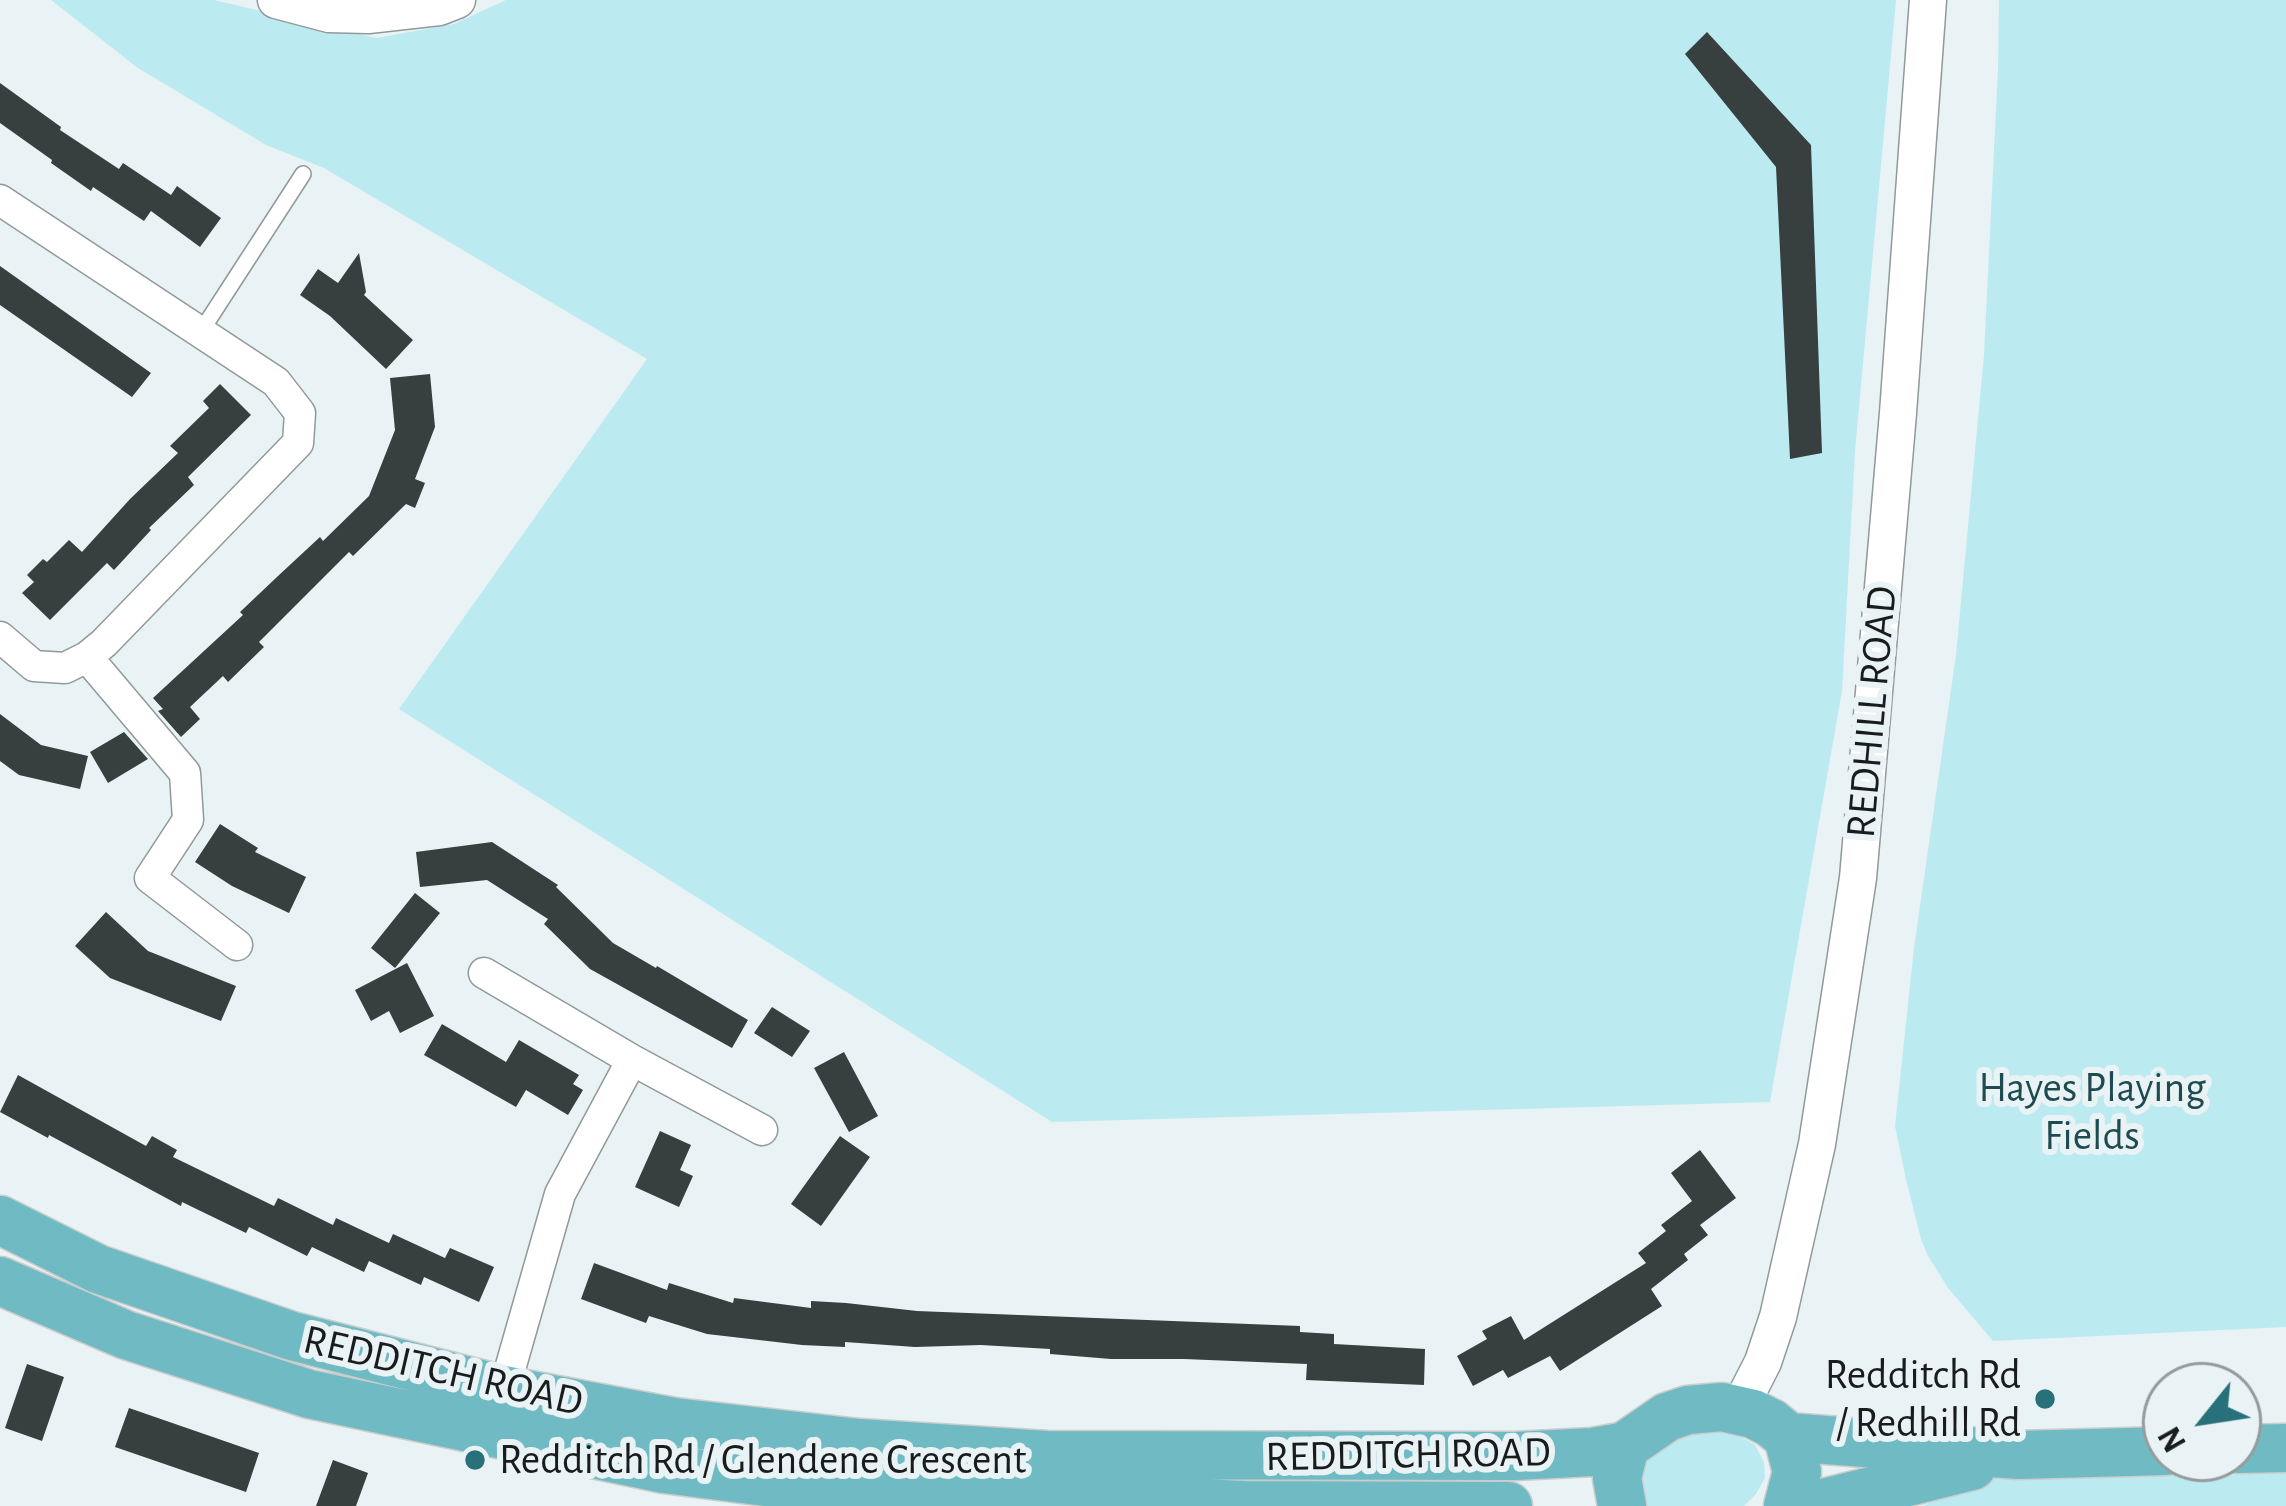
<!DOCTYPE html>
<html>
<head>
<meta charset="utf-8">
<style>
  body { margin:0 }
  #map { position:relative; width:2286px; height:1506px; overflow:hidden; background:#e9f2f4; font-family:"Alegreya Sans",sans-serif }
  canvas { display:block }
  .north { position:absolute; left:2142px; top:1362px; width:120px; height:120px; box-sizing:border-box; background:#e9f2f4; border:3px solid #969c9e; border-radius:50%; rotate:240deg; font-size:33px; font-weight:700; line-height:48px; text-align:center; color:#191c1d }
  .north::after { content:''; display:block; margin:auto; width:42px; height:54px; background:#28717a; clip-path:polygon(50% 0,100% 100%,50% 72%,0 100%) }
</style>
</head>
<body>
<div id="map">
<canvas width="2286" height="1506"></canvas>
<div class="north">N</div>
</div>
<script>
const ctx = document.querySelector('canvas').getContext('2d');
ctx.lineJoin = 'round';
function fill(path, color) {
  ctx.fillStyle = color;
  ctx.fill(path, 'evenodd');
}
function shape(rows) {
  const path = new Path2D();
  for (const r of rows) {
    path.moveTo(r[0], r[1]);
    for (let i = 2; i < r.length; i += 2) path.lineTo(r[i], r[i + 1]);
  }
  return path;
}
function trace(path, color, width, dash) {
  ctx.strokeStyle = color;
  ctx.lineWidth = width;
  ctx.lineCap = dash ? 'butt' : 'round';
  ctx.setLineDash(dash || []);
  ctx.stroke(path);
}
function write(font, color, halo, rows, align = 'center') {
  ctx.font = font + ' "Alegreya Sans",sans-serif';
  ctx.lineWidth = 12;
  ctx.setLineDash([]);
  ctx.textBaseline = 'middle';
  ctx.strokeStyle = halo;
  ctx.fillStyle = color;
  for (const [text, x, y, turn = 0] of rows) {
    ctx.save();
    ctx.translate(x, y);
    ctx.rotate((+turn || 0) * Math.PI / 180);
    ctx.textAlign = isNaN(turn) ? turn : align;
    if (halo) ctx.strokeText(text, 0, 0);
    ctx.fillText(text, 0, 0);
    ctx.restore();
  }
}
fill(shape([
  [51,0,214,0,376,38,454,24,506,0,1896,0,1855,451,1842,691,1770,1102,1052,1122,399,709,647,359,324,168,266,145,138,68],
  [1999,0,2286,0,2286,1327,1993,1341,1948,1288,1928,1256,1921,1239,1906,1179,1895,1126,1914,948,1956,655,1984,355,1998,69],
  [1696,1429,1729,1430,1755,1445,1764,1462,1765,1478,1756,1494,1744,1506,1645,1506,1639,1468,1649,1449],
  [2286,1463,2286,1506,1923,1506,1971,1482,2007,1471]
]), '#bbebf1');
fill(shape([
  [1707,32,1811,145,1822,453,1790,459,1776,167,1685,54],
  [0,83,61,127,60,130,119,169,123,163,171,195,177,186,221,218,200,247,151,211,144,221,93,187,91,191,51,163,52,160,0,123],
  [359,253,366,292,364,295,413,340,386,369,330,316,300,295,318,269,338,283],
  [0,266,151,373,132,397,0,305],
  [430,374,435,427,415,479,425,483,415,508,406,504,353,556,349,552,259,642,264,647,228,682,223,676,190,707,200,719,181,737,158,711,163,709,153,698,243,615,240,612,278,576,320,537,323,541,369,496,395,430,390,378],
  [220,384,251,415,188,477,194,485,149,528,151,530,114,570,107,563,50,620,22,593,34,582,27,575,43,559,47,562,69,540,82,552,130,499,178,453,170,446,209,408,203,401],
  [0,714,41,745,88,756,80,789,19,775,0,761],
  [124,732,148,759,108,783,90,752],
  [220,824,258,848,255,852,306,877,289,913,232,886,195,862],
  [492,842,558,885,556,887,613,943,656,968,657,966,748,1020,732,1048,590,969,544,924,548,919,487,880,420,887,416,852],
  [415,893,440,913,395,968,371,948],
  [106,912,148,951,236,986,221,1021,110,978,75,946],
  [407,963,434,1016,400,1033,389,1011,371,1021,355,990],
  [772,1007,810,1031,792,1057,754,1033],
  [442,1024,506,1062,519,1040,579,1075,573,1084,583,1090,568,1115,526,1090,516,1107,424,1055],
  [844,1052,878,1116,849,1132,814,1068],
  [18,1075,146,1146,152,1136,177,1150,173,1157,274,1206,278,1198,333,1225,336,1218,389,1243,393,1234,445,1258,450,1248,494,1267,479,1302,424,1277,421,1285,369,1261,364,1272,312,1247,307,1256,249,1227,246,1233,182,1202,181,1206,49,1135,48,1138,0,1112],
  [660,1131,691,1145,680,1170,693,1176,679,1207,635,1187],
  [840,1136,870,1157,821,1226,791,1204],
  [1700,1150,1736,1198,1700,1225,1708,1235,1684,1254,1688,1260,1651,1289,1662,1306,1560,1371,1550,1356,1508,1378,1503,1370,1473,1386,1457,1356,1487,1339,1482,1331,1511,1316,1524,1340,1646,1263,1638,1253,1666,1231,1661,1225,1692,1201,1671,1173],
  [594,1263,667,1290,669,1283,733,1303,734,1298,811,1308,811,1301,846,1303,917,1311,1300,1326,1300,1332,1334,1334,1334,1344,1425,1349,1424,1385,1306,1380,1307,1364,1184,1359,1111,1359,1050,1354,1050,1349,981,1345,915,1347,845,1342,845,1347,802,1345,707,1334,649,1316,646,1323,581,1299],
  [27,1364,64,1377,42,1441,5,1428],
  [129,1408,259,1453,246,1492,115,1447],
  [333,1460,368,1473,356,1506,316,1506]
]), '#373f3f');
const service = shape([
  [200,333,303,174]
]);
const minor = shape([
  [0,200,276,382,300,413,298,443,104,643,87,657,65,668,34,666,0,637],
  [87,657,185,773,188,820,150,878,237,945],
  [484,973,632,1060,762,1130],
  [504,1390,560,1194,632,1060]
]);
const tertiary = shape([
  [276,0,329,14,368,15,439,7,457,0],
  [1739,1409,1763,1362,1778,1317,1817,1144,1858,878,1898,413,1928,0]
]);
const trunk = shape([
  [0,1220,98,1269,292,1336,504,1390,675,1422,859,1443,1047,1455,1515,1456,1592,1452,1625,1446],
  [0,1281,126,1335,309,1394,664,1469,860,1494,1042,1496,1244,1505,1508,1506],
  [1788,1437,2018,1455,2166,1451],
  [2238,1449,2286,1448],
  [1622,1506,1617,1478,1625,1446,1667,1417,1688,1410,1722,1407,1753,1414,1771,1423,1788,1437,1797,1472,1788,1506],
  [1811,1506,1972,1466]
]);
trace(service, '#91999a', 18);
trace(minor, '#91999a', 33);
trace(tertiary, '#91999a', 39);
trace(trunk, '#cccdcd', 51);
trace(service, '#fff', 15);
trace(minor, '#fff', 30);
trace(tertiary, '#fff', 36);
trace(trunk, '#70bbc3', 48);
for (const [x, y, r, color] of [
  [2045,1399,12,"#28717a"],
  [475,1460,12,"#28717a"]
]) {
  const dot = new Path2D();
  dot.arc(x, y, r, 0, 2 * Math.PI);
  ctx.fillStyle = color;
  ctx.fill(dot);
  trace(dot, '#e9f2f4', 4.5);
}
write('42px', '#191c1d', '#e9f2f4', [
  ["REDHILL ROAD",1872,712,-85],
  ["REDDITCH ROAD",443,1371,13],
  ["REDDITCH ROAD",1408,1455,-1]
]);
write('42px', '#1d4b50', '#e9f2f4', [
  ["Hayes Playing",2092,1088],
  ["Fields",2092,1136]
]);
write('42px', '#191c1d', '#e9f2f4', [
  ["Redditch Rd",2021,1375],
  ["/ Redhill Rd",2021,1423],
  ["Redditch Rd / Glendene Crescent",499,1460,"left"]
], 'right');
</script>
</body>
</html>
